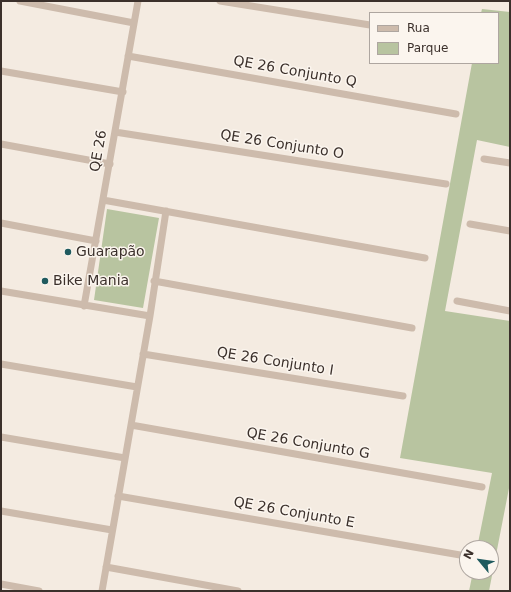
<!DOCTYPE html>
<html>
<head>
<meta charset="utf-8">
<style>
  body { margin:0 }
  #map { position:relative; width:511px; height:592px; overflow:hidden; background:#f4ebe1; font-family:"DejaVu Sans",sans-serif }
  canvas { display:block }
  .frame { position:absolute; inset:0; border:2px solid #3b302b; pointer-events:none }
  .legend { position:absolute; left:369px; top:12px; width:130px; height:52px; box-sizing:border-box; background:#fbf5ee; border:1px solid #aea6a0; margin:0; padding:5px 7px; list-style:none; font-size:12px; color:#3b302b }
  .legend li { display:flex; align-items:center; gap:8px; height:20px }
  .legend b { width:20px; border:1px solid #aea6a0 }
  .north { position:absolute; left:459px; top:540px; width:40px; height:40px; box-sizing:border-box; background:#fbf5ee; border:1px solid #aea6a0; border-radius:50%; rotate:299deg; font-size:11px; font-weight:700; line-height:16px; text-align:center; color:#3b302b }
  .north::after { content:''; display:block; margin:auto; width:14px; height:18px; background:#1f5a5e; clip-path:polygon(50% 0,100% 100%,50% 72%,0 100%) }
</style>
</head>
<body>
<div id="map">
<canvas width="511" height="592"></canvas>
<div class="frame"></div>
<ul class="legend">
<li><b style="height:5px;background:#cdbbac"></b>Rua</li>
<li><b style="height:11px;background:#b8c4a0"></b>Parque</li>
</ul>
<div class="north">N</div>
</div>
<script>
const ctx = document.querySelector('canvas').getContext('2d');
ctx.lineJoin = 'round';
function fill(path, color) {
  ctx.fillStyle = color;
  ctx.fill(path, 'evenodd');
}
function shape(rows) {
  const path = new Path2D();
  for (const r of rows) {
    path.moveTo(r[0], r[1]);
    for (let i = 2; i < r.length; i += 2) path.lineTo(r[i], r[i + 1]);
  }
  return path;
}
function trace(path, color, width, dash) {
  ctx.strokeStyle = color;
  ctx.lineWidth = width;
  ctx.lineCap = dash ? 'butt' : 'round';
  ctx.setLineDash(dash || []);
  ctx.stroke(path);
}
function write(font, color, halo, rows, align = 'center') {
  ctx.font = font + ' "DejaVu Sans",sans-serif';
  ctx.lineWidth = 3;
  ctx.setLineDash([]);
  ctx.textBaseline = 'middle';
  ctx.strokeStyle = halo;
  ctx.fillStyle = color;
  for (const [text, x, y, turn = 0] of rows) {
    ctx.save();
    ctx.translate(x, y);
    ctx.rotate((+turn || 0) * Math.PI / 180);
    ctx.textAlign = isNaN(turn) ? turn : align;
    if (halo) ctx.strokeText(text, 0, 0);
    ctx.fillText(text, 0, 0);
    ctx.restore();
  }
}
fill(shape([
  [482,9,510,12,510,147,477,140,445,311,510,321,510,483,489,591,469,591,473,572,491,572,491,548,477,548,492,473,400,458,472,63,498,63,498,13,481,13],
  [107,209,159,218,143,308,94,300]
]), '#b8c4a0');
trace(shape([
  [20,1,134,23],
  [220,1,370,25],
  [128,56,456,114],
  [1,71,123,92],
  [115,132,446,184],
  [1,144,110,164],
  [484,159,510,163],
  [103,200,425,258],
  [1,223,96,241],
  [470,224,510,231],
  [154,281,412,328],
  [1,291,150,316],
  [457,301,510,311],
  [84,306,138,1],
  [143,354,403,396],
  [1,364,137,387],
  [131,425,482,487],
  [1,437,125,458],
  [118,496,466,556],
  [1,511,112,530],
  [106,567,238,591],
  [1,584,39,591],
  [102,591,150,316,166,211]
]), '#cdbbac', 7);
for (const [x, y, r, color] of [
  [68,252,4,"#1f5a5e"],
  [45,281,4,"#1f5a5e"]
]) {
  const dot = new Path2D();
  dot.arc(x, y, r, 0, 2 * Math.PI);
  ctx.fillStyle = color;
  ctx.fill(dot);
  trace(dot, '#fbf5ee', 1.5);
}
write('14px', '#3b302b', '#fbf5ee', [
  ["QE 26 Conjunto Q",295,72,10],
  ["QE 26 Conjunto O",282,145,9],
  ["QE 26",99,151,-80],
  ["QE 26 Conjunto I",275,362,9],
  ["QE 26 Conjunto G",308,444,10],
  ["QE 26 Conjunto E",294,513,10]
]);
write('14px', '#3b302b', '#fbf5ee', [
  ["Guarapão",76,252],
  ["Bike Mania",53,281]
], 'left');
</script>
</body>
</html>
